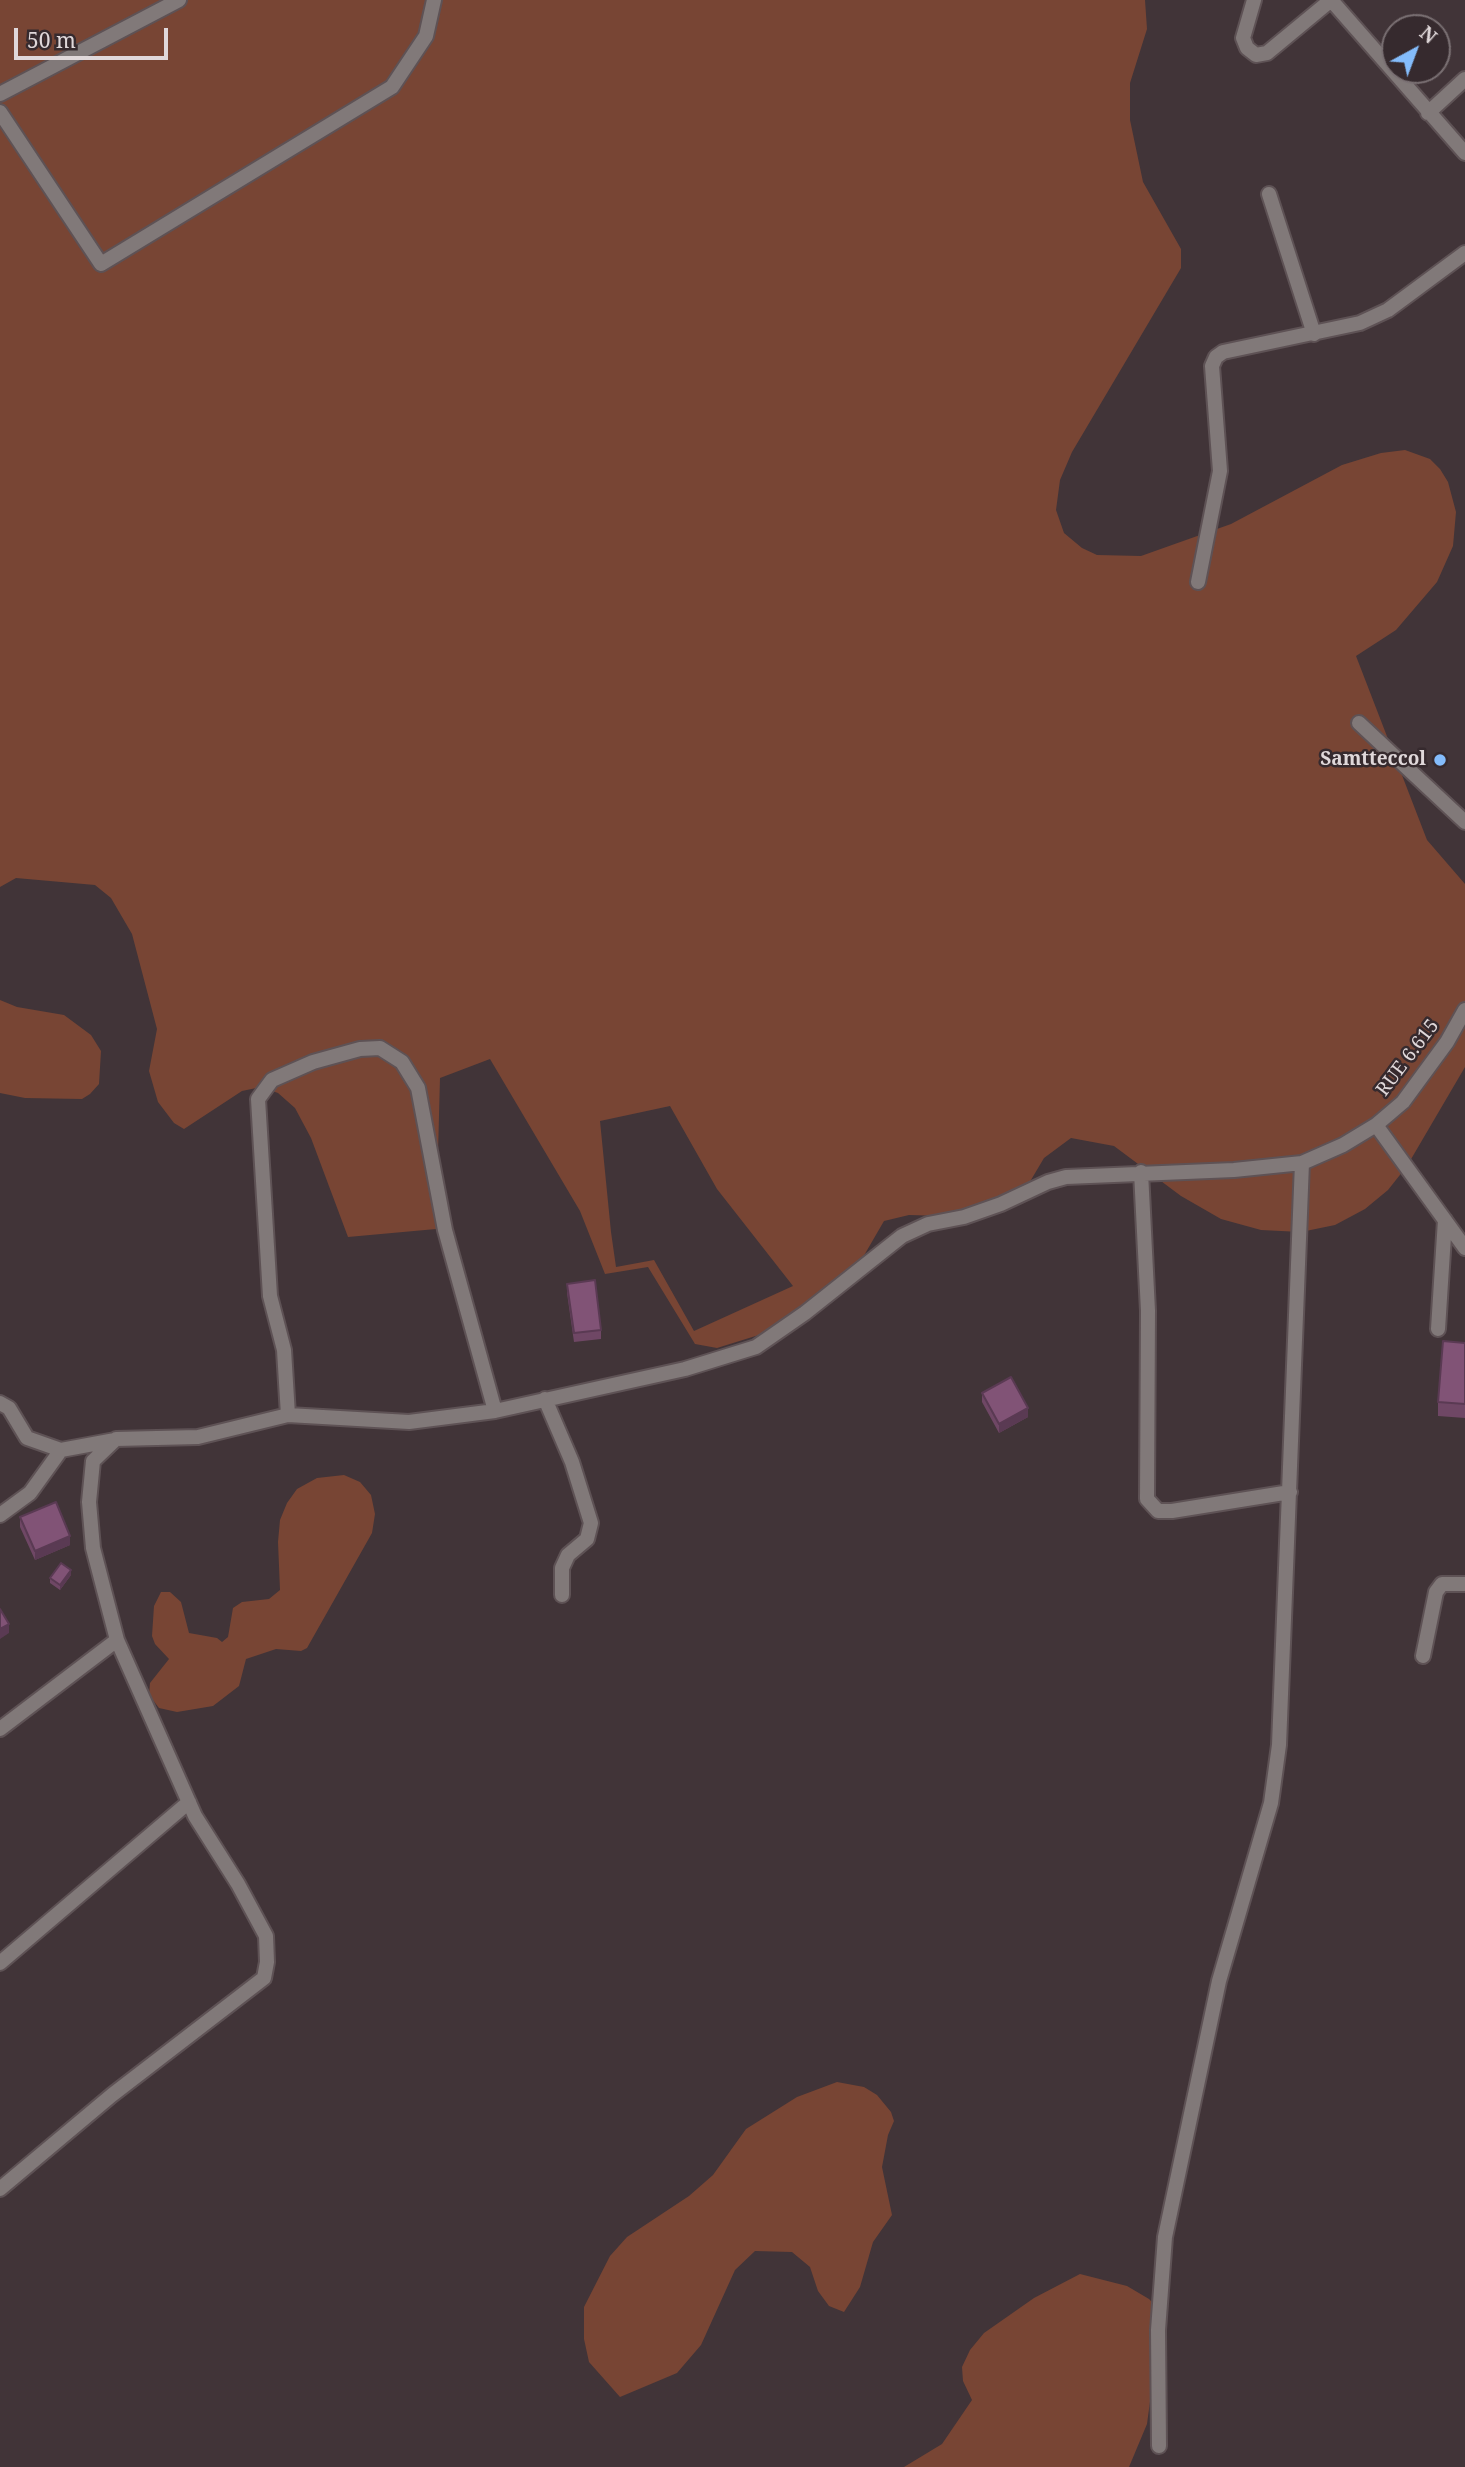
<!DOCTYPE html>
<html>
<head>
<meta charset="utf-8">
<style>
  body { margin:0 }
  #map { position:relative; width:1465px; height:2467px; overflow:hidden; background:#413438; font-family:"Noto Serif",serif }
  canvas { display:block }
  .north { position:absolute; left:1381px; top:14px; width:70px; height:70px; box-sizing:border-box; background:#362a2e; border:2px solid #7a7073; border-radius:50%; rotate:41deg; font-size:19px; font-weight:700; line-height:28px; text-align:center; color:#e0d8da }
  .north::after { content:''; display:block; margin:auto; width:24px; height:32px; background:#84bcfb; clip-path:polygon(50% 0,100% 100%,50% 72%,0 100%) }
  .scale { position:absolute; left:14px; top:28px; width:154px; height:32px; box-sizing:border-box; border:4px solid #e0d8da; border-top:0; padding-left:9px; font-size:21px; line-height:24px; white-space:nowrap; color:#e0d8da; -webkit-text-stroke:5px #362a2e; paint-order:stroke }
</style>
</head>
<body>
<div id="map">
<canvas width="1465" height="2467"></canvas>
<div class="north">N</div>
<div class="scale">50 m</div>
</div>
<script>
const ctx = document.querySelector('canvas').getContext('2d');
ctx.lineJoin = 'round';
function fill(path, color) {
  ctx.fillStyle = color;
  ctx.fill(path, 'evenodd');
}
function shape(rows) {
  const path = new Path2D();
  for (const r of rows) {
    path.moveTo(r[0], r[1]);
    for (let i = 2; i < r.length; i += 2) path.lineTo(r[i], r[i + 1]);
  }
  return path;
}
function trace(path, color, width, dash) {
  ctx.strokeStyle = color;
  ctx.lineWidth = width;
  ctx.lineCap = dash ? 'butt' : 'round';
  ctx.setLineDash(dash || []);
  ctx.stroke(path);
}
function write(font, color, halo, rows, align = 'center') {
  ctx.font = font + ' "Noto Serif",serif';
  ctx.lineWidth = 5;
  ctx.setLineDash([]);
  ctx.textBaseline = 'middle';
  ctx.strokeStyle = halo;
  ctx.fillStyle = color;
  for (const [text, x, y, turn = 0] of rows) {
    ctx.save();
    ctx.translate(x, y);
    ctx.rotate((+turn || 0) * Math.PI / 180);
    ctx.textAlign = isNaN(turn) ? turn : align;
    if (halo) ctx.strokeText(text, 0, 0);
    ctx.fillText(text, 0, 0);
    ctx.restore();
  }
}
fill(shape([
  [0,0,1145,0,1147,29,1130,83,1130,120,1143,182,1181,249,1181,268,1072,452,1060,480,1056,510,1064,533,1082,548,1097,555,1141,556,1231,524,1342,465,1381,453,1405,450,1430,459,1440,469,1448,482,1456,512,1453,546,1437,582,1396,630,1356,656,1427,840,1465,884,1465,1067,1407,1166,1388,1190,1365,1209,1335,1225,1301,1232,1261,1230,1221,1219,1181,1196,1114,1146,1071,1138,1044,1158,1028,1185,996,1203,944,1216,909,1215,884,1221,855,1271,794,1324,717,1348,695,1344,648,1267,605,1274,580,1211,490,1059,440,1078,436,1229,348,1237,311,1138,295,1108,278,1093,261,1087,242,1091,184,1129,174,1123,158,1102,149,1071,157,1029,132,934,111,898,95,885,16,878,0,887],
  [670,1106,717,1189,793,1286,694,1331,654,1260,616,1267,611,1232,600,1121],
  [0,1000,17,1007,64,1015,91,1035,101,1051,99,1084,90,1094,82,1099,25,1098,0,1093],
  [344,1475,360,1482,371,1495,375,1514,372,1533,307,1648,301,1651,276,1649,246,1659,239,1686,213,1706,177,1712,159,1708,149,1695,150,1683,169,1659,155,1644,152,1636,154,1606,161,1592,170,1592,181,1602,189,1633,217,1638,222,1642,228,1637,233,1608,242,1602,269,1599,280,1590,278,1542,280,1520,287,1503,297,1489,317,1478],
  [837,2082,864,2087,877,2095,891,2112,894,2121,888,2135,882,2167,892,2215,873,2242,860,2287,844,2312,829,2306,818,2291,810,2267,792,2252,755,2251,735,2270,701,2345,677,2373,620,2397,589,2362,584,2339,584,2307,610,2256,627,2237,689,2196,713,2175,746,2129,797,2097],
  [1080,2274,1127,2286,1149,2299,1162,2312,1147,2424,1129,2467,904,2467,942,2444,972,2400,963,2381,962,2367,970,2350,984,2333,1034,2298]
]), '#784534');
const street = shape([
  [1254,0,1243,38,1247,48,1256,55,1267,53,1331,0],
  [1331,0,1465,153],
  [0,94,179,0],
  [0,112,101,264,392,87,426,36,434,0],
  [1428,113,1465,79],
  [1269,194,1314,334],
  [1198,582,1220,471,1212,366,1216,357,1223,352,1360,323,1388,310,1465,253],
  [1359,723,1465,822],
  [1376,1125,1465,1248],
  [1141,1172,1148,1311,1147,1499,1158,1511,1172,1511,1290,1492],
  [1438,1329,1445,1220],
  [545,1399,572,1462,591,1523,587,1539,568,1555,562,1568,562,1595],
  [0,1403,9,1408,27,1438,61,1450,115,1440],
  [288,1415,284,1350,270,1296,258,1099,272,1080,313,1062,360,1049,380,1048,402,1062,418,1088,445,1230,495,1411],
  [0,1515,30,1493,61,1450],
  [1423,1656,1436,1592,1442,1584,1465,1584],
  [0,1729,117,1640],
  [0,1963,189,1802],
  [0,2189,112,2095,264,1978,267,1962,266,1936,238,1884,195,1816,117,1640,93,1548,89,1502,93,1461,116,1439,198,1437,288,1415,409,1422,495,1411,685,1369,756,1347,805,1313,902,1236,928,1224,964,1217,1001,1204,1048,1182,1066,1177,1234,1170,1302,1163,1343,1145,1376,1125,1403,1102,1447,1042,1465,1010],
  [1159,2446,1158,2330,1165,2237,1219,1981,1271,1803,1279,1745,1302,1163]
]);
trace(street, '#5e5255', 18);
trace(street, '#817979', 14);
fill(shape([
  [567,1284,601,1330,601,1339,574,1342,567,1293],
  [1465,1343,1465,1418,1438,1416,1438,1402],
  [982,1393,1028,1417,999,1433,982,1402],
  [20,1517,70,1545,35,1560,20,1527],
  [71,1575,60,1590,50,1583,50,1578]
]), '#6f4765');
fill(shape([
  [1028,1408,1028,1417,999,1433,999,1424],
  [70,1536,70,1545,35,1560,35,1551],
  [71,1570,71,1575,60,1590,60,1585],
  [9,1624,9,1633,0,1639,0,1629]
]), '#5a3a53');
const building = shape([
  [595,1280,601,1330,574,1333,567,1284,595,1280],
  [1443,1341,1465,1343,1465,1404,1438,1402,1443,1341],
  [1011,1377,1028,1408,999,1424,982,1393,1011,1377],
  [56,1502,70,1536,35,1551,20,1517,56,1502],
  [61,1563,71,1570,60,1585,50,1578,61,1563],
  [0,1609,9,1624,0,1629,0,1609]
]);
fill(building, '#815376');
trace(building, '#5a3a53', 2);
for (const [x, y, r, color] of [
  [1440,760,7,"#84bcfb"]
]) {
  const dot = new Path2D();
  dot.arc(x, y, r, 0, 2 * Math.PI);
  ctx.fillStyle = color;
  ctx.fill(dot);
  trace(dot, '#362a2e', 2.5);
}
write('bold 19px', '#e0d8da', '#362a2e', [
  ["Samtteccol",1426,760]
], 'right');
write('19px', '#e0d8da', '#362a2e', [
  ["RUE 6.615",1408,1058,-53]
]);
</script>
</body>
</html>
